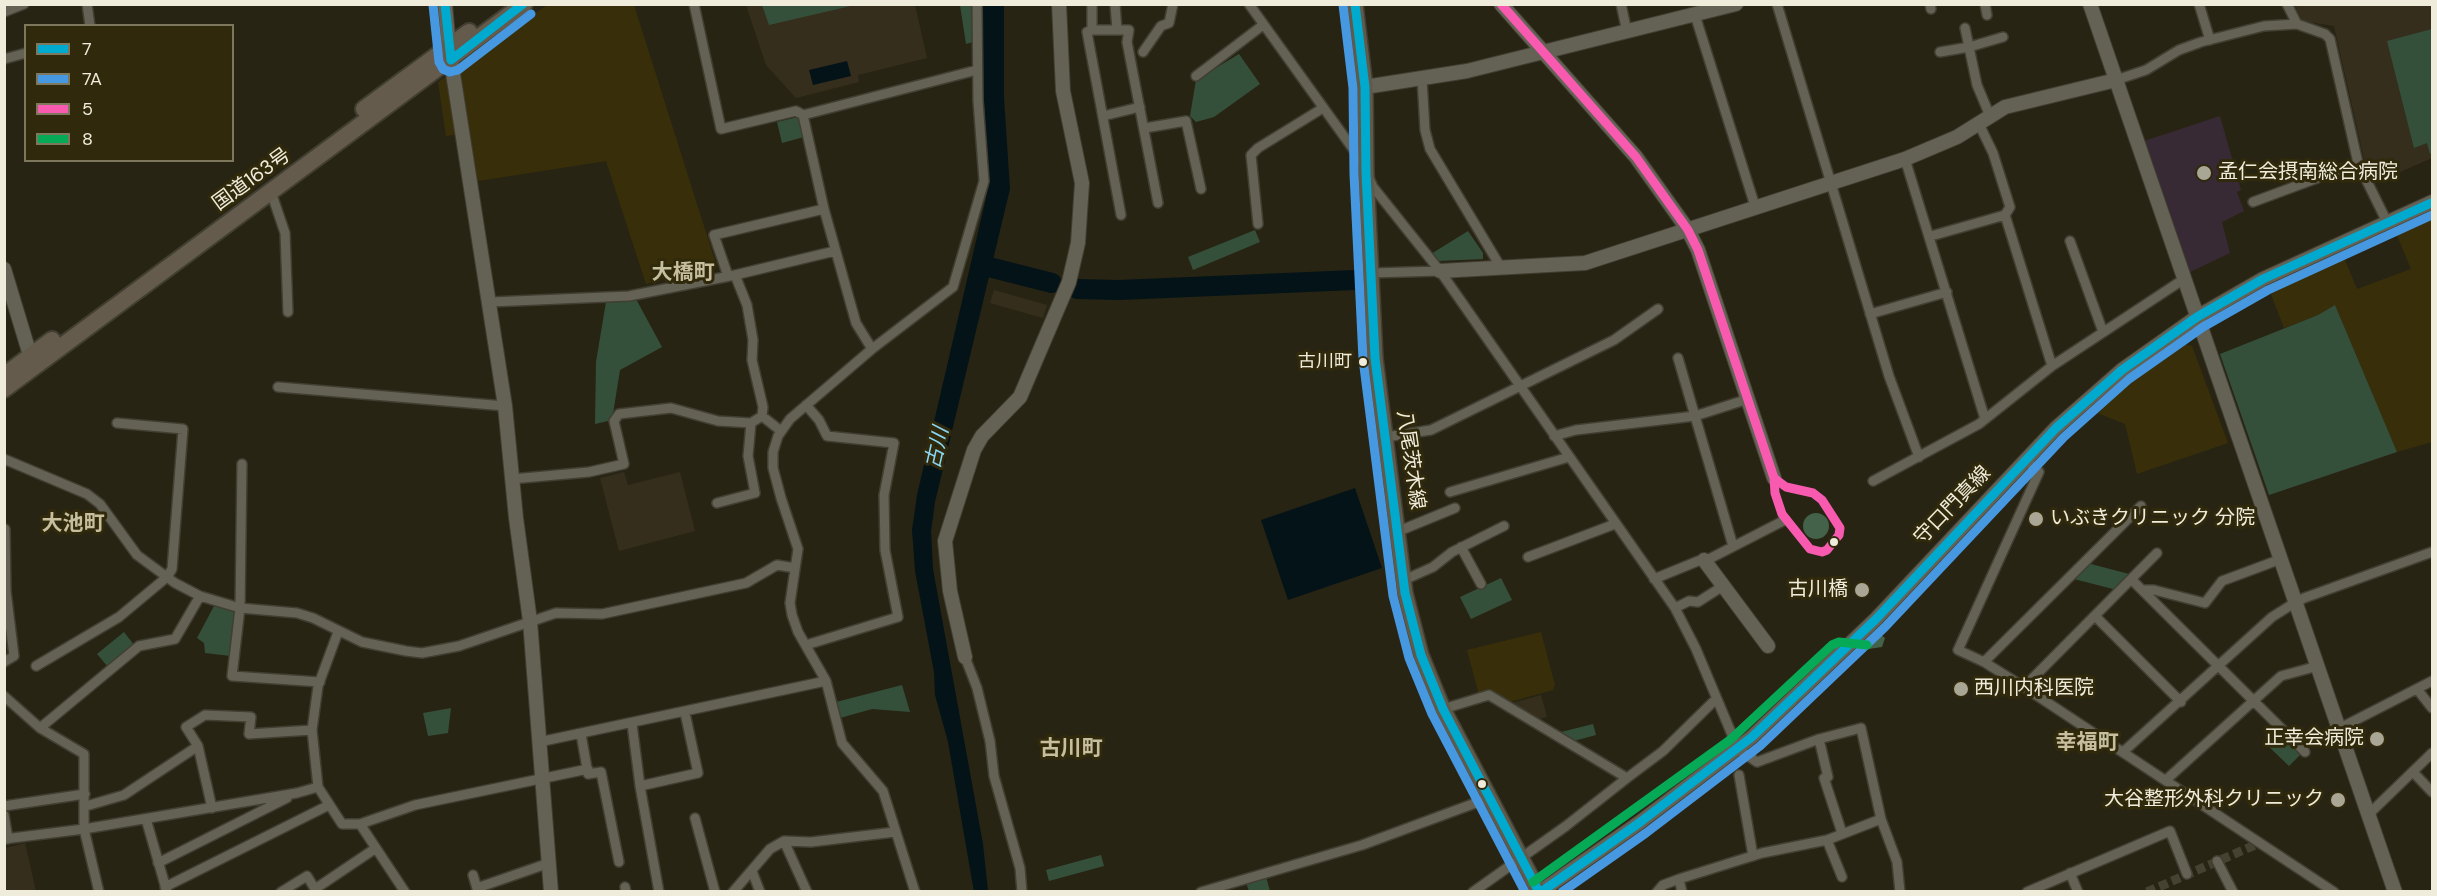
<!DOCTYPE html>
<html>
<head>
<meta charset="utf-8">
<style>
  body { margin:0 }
  #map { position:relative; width:2437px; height:896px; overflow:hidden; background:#282413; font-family:"DM Sans",sans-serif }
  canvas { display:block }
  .frame { position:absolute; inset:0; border:6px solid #f0ecdb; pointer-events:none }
  .legend { position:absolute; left:24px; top:24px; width:210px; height:138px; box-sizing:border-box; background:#30290b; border:2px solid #7d775e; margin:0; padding:8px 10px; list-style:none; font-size:18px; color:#f0ecdb }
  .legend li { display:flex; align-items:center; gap:12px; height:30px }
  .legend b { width:30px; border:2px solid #7d775e }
</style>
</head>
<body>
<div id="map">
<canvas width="2437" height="896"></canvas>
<div class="frame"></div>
<ul class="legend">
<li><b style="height:8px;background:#00a9ce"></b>7</li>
<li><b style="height:8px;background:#4699e1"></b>7A</li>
<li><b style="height:8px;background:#f75aaf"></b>5</li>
<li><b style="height:8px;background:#06aa56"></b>8</li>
</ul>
</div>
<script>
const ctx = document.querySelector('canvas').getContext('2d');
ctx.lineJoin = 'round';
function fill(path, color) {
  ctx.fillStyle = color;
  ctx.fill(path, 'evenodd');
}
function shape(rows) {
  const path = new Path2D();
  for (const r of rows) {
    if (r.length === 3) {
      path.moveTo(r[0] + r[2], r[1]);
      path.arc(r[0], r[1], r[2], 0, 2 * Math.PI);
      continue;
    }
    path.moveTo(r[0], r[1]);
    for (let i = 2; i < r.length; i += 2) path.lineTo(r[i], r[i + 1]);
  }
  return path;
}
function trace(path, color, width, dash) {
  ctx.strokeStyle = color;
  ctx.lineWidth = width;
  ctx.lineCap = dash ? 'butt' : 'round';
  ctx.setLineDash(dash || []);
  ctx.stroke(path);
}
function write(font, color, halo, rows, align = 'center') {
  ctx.font = font + ' "DM Sans","Noto Sans JP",sans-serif';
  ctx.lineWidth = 6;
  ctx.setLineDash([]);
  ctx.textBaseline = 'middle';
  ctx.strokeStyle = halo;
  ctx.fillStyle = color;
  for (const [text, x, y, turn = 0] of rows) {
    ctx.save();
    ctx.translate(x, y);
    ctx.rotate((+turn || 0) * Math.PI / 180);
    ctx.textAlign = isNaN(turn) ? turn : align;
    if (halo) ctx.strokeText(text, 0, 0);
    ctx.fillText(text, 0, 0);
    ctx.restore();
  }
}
fill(shape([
  [547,5,634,5,715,261,646,284,606,161,478,181,469,133,446,136,438,82],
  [2432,216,2432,442,2397,452,2335,305,2318,315,2284,328,2269,289,2343,255,2357,289,2411,269,2396,233],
  [2182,344,2192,346,2228,443,2137,474,2125,424,2092,411],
  [1541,632,1555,685,1553,690,1506,703,1479,695,1467,650]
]), '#382f0a');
fill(shape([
  [746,5,915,5,927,58,858,75,859,82,796,98,766,65],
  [2295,5,2432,5,2432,158,2375,183,2366,167,2334,26,2302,21],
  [994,290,1047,305,1043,318,990,303],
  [624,472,628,485,680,472,695,531,619,551,600,478],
  [1541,695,1547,717,1535,720,1509,704],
  [25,843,36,891,5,891,5,848]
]), '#352e1d');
fill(shape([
  [2220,116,2241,190,2237,192,2244,211,2222,222,2230,253,2188,273,2141,142]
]), '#372a34');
fill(shape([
  [762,5,855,5,769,25],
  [960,5,972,5,973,42,966,44],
  [2432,29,2432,152,2430,154,2427,143,2414,148,2387,41],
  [1239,54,1260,84,1214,117,1196,122,1190,116,1196,80],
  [798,117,804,137,782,143,777,122],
  [1255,230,1260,242,1193,270,1188,257],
  [1468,231,1483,253,1483,259,1438,261,1431,254],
  [636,299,662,347,620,370,612,420,595,424,596,362,606,302],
  [2335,305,2397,452,2269,495,2220,354,2318,315],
  [2087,563,2133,575,2117,590,2074,579],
  [1501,578,1512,600,1471,619,1460,597],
  [214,606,236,612,231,656,205,653,204,643,197,638],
  [124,632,134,645,108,667,97,654],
  [902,685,910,712,872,709,840,718,836,702],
  [451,708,448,733,428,736,423,713],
  [1593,724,1596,735,1570,742,1557,733],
  [2278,732,2301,754,2289,766,2266,744],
  [1101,855,1104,866,1049,881,1046,870],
  [1266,877,1270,891,1249,891,1246,883]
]), '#35503a');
fill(shape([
  [1816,526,13],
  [1876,631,1885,638,1882,647,1855,651]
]), '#446149');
fill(shape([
  [983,5,1004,5,1004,98,1010,189,935,502,931,531,933,569,983,844,988,891,974,892,948,742,935,695,934,672,915,571,912,530,917,495,989,185,983,85],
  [847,61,851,76,813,85,809,70],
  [1355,488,1382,568,1288,600,1261,520]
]), '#041318');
trace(shape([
  [981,265,1052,283],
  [1077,289,1119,290,1355,280]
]), '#041318', 20);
trace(shape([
  [2147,892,2262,842]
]), '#464231', 9, [9, 4.5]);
const street = shape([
  [87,4,90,26],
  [694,4,721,129,796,111,803,115,824,209,856,323,872,349],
  [1092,4,1092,30],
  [1115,4,1117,30],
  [1249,4,1361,160,1373,187,1440,271,1675,608,1696,649,1738,749,1757,762,1819,739,1861,728,1881,819,1897,862,1900,892],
  [1621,4,1627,32],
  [1777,4,1889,376,1919,457],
  [1930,4,1931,9],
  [1985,4,1987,15],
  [2199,4,2210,40],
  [2287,4,2297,24],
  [4,12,24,4],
  [1695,15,1755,206],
  [1965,28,1977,85,1990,116],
  [1143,52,1161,26,1169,23,1173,4],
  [1940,52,1969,47,2003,37],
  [4,59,26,53],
  [1196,76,1263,25],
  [1422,79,1425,130,1430,149,1500,266],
  [2116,80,2146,70,2179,50,2201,42,2264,26,2297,24,2325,34,2330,39,2358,163,2387,222],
  [803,115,977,70],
  [1103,116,1140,107],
  [1979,124,1993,153,2010,207,2005,215],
  [1145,128,1186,121,1201,189],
  [1905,159,1985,419],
  [271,192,285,233,288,312],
  [2253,202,2358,163],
  [1121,215,1087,32,1092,30,1129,30,1127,42,1158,203],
  [1258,224,1251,155,1258,148,1323,108],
  [1931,236,2005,215,2052,366],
  [2070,241,2103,332],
  [1371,273,1440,271],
  [735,275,747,305,753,340,752,360,763,407,762,416],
  [728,276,714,235,824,209],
  [491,302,629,296,735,275,835,251],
  [1870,314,1947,292],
  [1678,358,1733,546],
  [278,387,505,406],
  [806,405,819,420,827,436,894,443,884,495,885,550,898,617,806,645],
  [1554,436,1576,430,1695,416,1748,399],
  [1386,437,1431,430,1614,340,1658,309],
  [4,459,87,494,100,504,137,555,175,583,200,596,240,608,297,613,313,618,362,642,406,651,422,653,459,646,556,613,602,614,746,583,777,565,795,568],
  [2025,459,2039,472,1958,650,1984,662,2024,687,2334,892],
  [242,464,240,608,232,676,320,682],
  [512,479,589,472,624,464,614,421,619,414,671,408,718,421,751,423,762,416,781,431],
  [1873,481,1979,424,2052,366,2184,279],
  [1450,492,1569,457],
  [717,503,755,493,748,456,751,423],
  [1399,531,1455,508],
  [1461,547,1481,584],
  [1528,557,1615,524],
  [1654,579,1698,561,1709,559,1785,520],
  [1404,580,1433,567,1452,552,1504,526],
  [2132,580,2305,752],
  [2142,590,2154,590,2205,603,2222,581,2281,559],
  [1675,608,1689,601,1698,602,1723,586],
  [2096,617,2181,702],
  [338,632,318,686,312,730,318,787,342,824,360,824,405,892],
  [965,657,977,688,990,741,994,776,1020,868,1022,892],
  [4,662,14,656,6,591,5,529],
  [1984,662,2141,506],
  [36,666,119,617,167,577,172,569,183,429,117,423],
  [2024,687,2157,553],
  [2417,689,2432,708],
  [4,696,40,728,84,754,84,829,99,892],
  [1443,709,1489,695,1627,778,1663,751,1715,700],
  [632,724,640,786,659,892],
  [2346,725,2432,681],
  [40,728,139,646,175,639,200,596],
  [581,734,588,774,601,772,619,862],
  [1819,739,1828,777,1824,778,1842,833],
  [539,742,826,681],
  [2123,752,2272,617,2288,607,2304,598,2432,552],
  [2413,772,2432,792],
  [1739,775,1753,856],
  [2167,779,2281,676,2318,666],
  [640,786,698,773,685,713],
  [4,806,85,794],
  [86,806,124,795,198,746],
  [212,808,198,746,186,727,205,715,251,717,249,734,312,730],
  [2370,813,2432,753],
  [4,815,8,839],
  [695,818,715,892],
  [146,819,167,892],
  [360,824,415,805,588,769],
  [4,839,84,829,297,793,318,787],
  [1827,840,1842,877],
  [784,841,807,892],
  [2217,861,2233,892],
  [158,863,287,798],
  [752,871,760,892],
  [2070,873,2078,892],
  [473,875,478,892],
  [1679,879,1682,892],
  [165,887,329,805],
  [625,887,626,892],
  [477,888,549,863],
  [281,892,307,876,315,889,376,848],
  [733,892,770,849,784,841,811,842,895,832],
  [915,892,883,791,842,743,826,681,798,632,792,615,790,603,798,549,781,498,773,468,773,452,778,436,790,419,872,349,953,287,984,181,978,101,977,4],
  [1201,892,1362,845,1489,798],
  [1473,892,1566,826,1627,778],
  [1657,892,1663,885,1679,879,1762,853,1827,840,1881,819],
  [2027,892,2170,831,2187,874]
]);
const secondary = shape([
  [445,4,449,48,505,406,516,518,530,621,551,892],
  [1501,4,1636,157,1688,230,1698,250,1774,478],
  [2090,4,2395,892],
  [1365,87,1467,71,1736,4],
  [4,269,33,365],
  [1440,271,1585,263,1905,159,1957,137,2005,107,2116,80],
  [1704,560,1768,646],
  [965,657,950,591,945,541,974,450,982,436,1020,397,1069,282,1078,243,1082,183,1063,91,1059,4],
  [1540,892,1639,823,1752,737,1876,619,2056,428,2122,370,2197,317,2263,279,2432,202]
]);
const primary = shape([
  [1355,4,1365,87,1366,173,1375,358,1405,593,1421,655,1443,709,1539,892]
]);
const highway = shape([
  [364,109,469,32],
  [5,375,52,340],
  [4,389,524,4]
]);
trace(street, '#413e32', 12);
trace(secondary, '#413e32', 16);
trace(primary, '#413e32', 18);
trace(highway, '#413e32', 20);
trace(street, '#646155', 9);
trace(secondary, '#646155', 14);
trace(primary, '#605a4b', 15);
trace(highway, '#645b4c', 16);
trace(shape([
  [445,4,451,60,523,4],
  [1355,4,1365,87,1366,173,1375,358,1405,593,1421,655,1443,709,1539,892],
  [1541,892,1639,823,1752,737,1876,619,2056,428,2122,370,2197,317,2263,279,2431,203]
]), '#00a9ce', 9);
trace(shape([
  [433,5,439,62,443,69,450,72,458,70,531,14],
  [1343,5,1353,88,1354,174,1363,359,1393,596,1409,658,1432,714,1525,892],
  [1562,892,1646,833,1760,746,1885,627,2064,437,2129,379,2203,327,2268,290,2432,215]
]), '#4699e1', 9);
trace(shape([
  [1501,4,1636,157,1688,230,1698,250,1774,478],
  [1774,478,1786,487,1813,493,1822,500,1840,528,1839,535,1827,550,1822,552,1810,549,1782,514,1775,493,1774,478]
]), '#f75aaf', 9);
trace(shape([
  [1533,882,1730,740,1832,645,1839,642,1867,645]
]), '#06aa56', 9);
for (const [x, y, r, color] of [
  [2204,173,8,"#aaa695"],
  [1363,362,5,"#f0ecdb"],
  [2036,519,8,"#aaa695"],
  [1834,542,5,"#f0ecdb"],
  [1862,590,8,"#aaa695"],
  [1961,689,8,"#aaa695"],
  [2377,739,8,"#aaa695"],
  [1482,784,5,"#f0ecdb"],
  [2338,800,8,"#aaa695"]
]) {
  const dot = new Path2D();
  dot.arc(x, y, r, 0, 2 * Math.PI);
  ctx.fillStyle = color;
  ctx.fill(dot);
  trace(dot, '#30290b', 2);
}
write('18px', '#f0ecdb', '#30290b', [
  ["古川町",1352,362]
], 'right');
write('20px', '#f0ecdb', '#30290b', [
  ["孟仁会摂南総合病院",2218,173],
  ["いぶきクリニック 分院",2050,519],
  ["古川橋",1848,590,"right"],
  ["西川内科医院",1974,689],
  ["正幸会病院",2364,739,"right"],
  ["大谷整形外科クリニック",2324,800,"right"]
], 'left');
write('20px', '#f0ecdb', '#30290b', [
  ["国道163号",252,180,-36],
  ["八尾茨木線",1410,460,82],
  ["守口門真線",1953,506,-46]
]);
write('bold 21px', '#c7be9d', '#30290b', [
  ["大橋町",683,273],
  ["大池町",73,524],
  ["幸福町",2087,743],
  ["古川町",1071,749]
]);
write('italic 21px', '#89d7f4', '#30290b', [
  ["古川",938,448,-77]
]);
</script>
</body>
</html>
